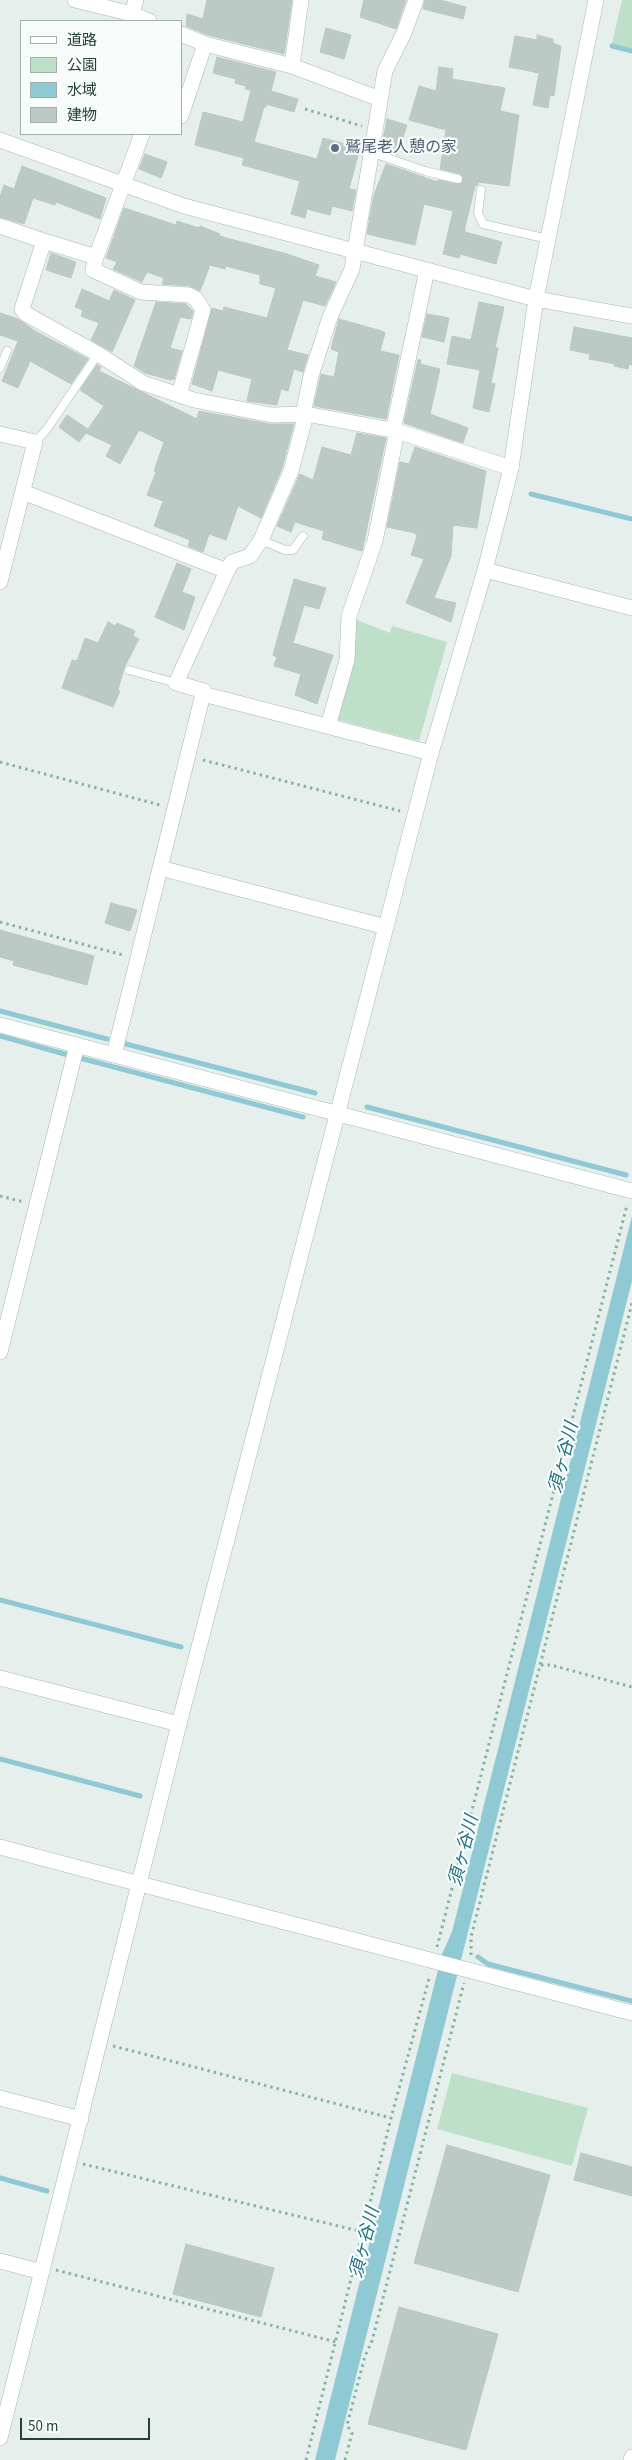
<!DOCTYPE html>
<html>
<head>
<meta charset="utf-8">
<style>
  body { margin:0 }
  #map { position:relative; width:632px; height:2460px; overflow:hidden; background:#e6efeb; font-family:"Source Sans 3","Noto Sans JP",sans-serif }
  canvas { display:block }
  .legend { position:absolute; left:20px; top:20px; width:162px; height:115px; box-sizing:border-box; background:#f7fbf9; border:1px solid #a3b1ad; margin:0; padding:6px 9px; list-style:none; font-size:15px; color:#24423a }
  .legend li { display:flex; align-items:center; gap:10px; height:25px }
  .legend b { width:25px; border:1px solid #a3b1ad }
  .scale { position:absolute; left:20px; top:2418px; width:130px; height:22px; box-sizing:border-box; border:2px solid #24423a; border-top:0; padding-left:6px; font-size:15px; line-height:18px; white-space:nowrap; color:#24423a; -webkit-text-stroke:4px #f7fbf9; paint-order:stroke }
</style>
</head>
<body>
<div id="map">
<canvas width="632" height="2460"></canvas>
<ul class="legend">
<li><b style="height:6px;background:#fff"></b>道路</li>
<li><b style="height:14px;background:#bfe0c8"></b>公園</li>
<li><b style="height:14px;background:#8ec9d4"></b>水域</li>
<li><b style="height:14px;background:#bbcac4"></b>建物</li>
</ul>
<div class="scale">50 m</div>
</div>
<script>
const ctx = document.querySelector('canvas').getContext('2d');
ctx.lineJoin = 'round';
function fill(path, color) {
  ctx.fillStyle = color;
  ctx.fill(path, 'evenodd');
}
function shape(rows) {
  const path = new Path2D();
  for (const r of rows) {
    path.moveTo(r[0], r[1]);
    for (let i = 2; i < r.length; i += 2) path.lineTo(r[i], r[i + 1]);
  }
  return path;
}
function trace(path, color, width, dash) {
  ctx.strokeStyle = color;
  ctx.lineWidth = width;
  ctx.lineCap = dash ? 'butt' : 'round';
  ctx.setLineDash(dash || []);
  ctx.stroke(path);
}
function write(font, color, halo, rows, align = 'center') {
  ctx.font = font + ' "Source Sans 3","Noto Sans JP",sans-serif';
  ctx.lineWidth = 4.5;
  ctx.setLineDash([]);
  ctx.textBaseline = 'middle';
  ctx.strokeStyle = halo;
  ctx.fillStyle = color;
  for (const [text, x, y, turn = 0] of rows) {
    ctx.save();
    ctx.translate(x, y);
    ctx.rotate((+turn || 0) * Math.PI / 180);
    ctx.textAlign = isNaN(turn) ? turn : align;
    if (halo) ctx.strokeText(text, 0, 0);
    ctx.fillText(text, 0, 0);
    ctx.restore();
  }
}
fill(shape([
  [622,0,632,0,632,49,612,44],
  [352,618,390,633,392,626,447,642,419,741,338,720,334,715],
  [452,2073,588,2108,572,2166,437,2129]
]), '#bfe0c8');
fill(shape([
  [632,1216,632,1281,335,2460,315,2460,442,1954,452,1932]
]), '#8ec9d4');
trace(shape([
  [612,46,632,51],
  [531,494,632,519],
  [0,1011,107,1039],
  [0,1036,68,1055],
  [122,1043,315,1093],
  [80,1058,303,1117],
  [367,1107,626,1175],
  [0,1600,181,1647],
  [0,1759,140,1796],
  [478,1957,488,1964,632,2001],
  [0,2178,47,2191]
]), '#8ec9d4', 5);
const building = shape([
  [207,0,292,0,284,54,208,35,186,26,187,14,203,19,207,0],
  [364,0,406,0,396,29,360,17,364,0],
  [425,0,440,0,466,7,463,19,423,9,425,0],
  [326,28,351,35,344,59,320,52,326,28],
  [537,35,553,39,553,43,561,46,554,96,550,95,548,108,533,105,539,73,509,67,515,36,537,40,537,35],
  [217,57,276,72,271,91,298,99,294,112,266,104,266,107,264,107,254,142,317,159,323,138,360,148,349,189,356,190,352,211,332,206,330,215,307,209,305,218,291,214,300,181,242,165,244,158,195,145,203,112,243,122,251,90,245,89,246,86,235,83,236,79,213,73,217,57],
  [439,67,453,69,452,79,505,88,500,111,519,115,509,186,478,182,478,185,475,186,465,227,465,232,502,242,496,264,460,254,459,258,443,254,453,211,424,204,415,245,367,234,374,195,386,164,438,182,438,180,459,184,463,181,460,174,440,169,446,130,409,120,419,86,436,91,439,67],
  [387,119,407,125,397,155,381,150,387,119],
  [145,154,167,162,161,178,139,169,145,154],
  [22,166,106,198,100,219,56,202,55,205,33,198,24,224,0,217,0,197,4,185,14,189,22,166],
  [124,208,176,225,177,221,199,228,200,226,220,234,219,236,287,254,319,265,315,276,336,282,325,306,303,300,287,350,308,355,303,372,294,369,288,391,281,389,277,405,247,401,252,379,218,370,212,391,192,384,212,308,223,311,224,307,267,318,276,288,260,284,260,275,226,266,225,269,210,265,200,291,190,286,162,284,164,278,147,272,142,282,113,269,117,262,106,258,124,208],
  [51,253,76,262,71,278,46,270,51,253],
  [82,289,109,301,114,290,135,300,112,352,91,340,99,323,81,316,83,310,75,307,82,289],
  [156,302,186,304,193,311,191,319,180,317,170,348,182,351,174,379,170,380,145,373,134,366,156,302],
  [479,302,504,307,495,348,498,348,491,383,495,384,489,412,473,408,480,370,447,364,452,336,471,340,479,302],
  [0,313,18,319,35,331,88,359,71,384,30,361,18,388,2,381,18,341,0,335,0,313],
  [427,314,449,318,444,342,422,337,427,314],
  [339,319,382,331,385,333,380,351,399,355,386,419,314,406,321,374,334,377,339,352,331,349,339,319],
  [574,327,632,338,632,365,629,364,628,369,614,366,615,364,589,359,590,354,570,350,574,327],
  [418,360,421,360,420,364,440,369,430,414,468,428,463,443,404,423,418,360],
  [97,365,101,367,99,371,197,419,199,411,270,424,294,424,282,468,261,518,238,506,226,540,209,534,203,552,188,546,190,540,154,526,163,501,147,495,156,472,154,471,164,442,139,430,120,464,106,456,112,445,86,433,79,442,59,427,67,415,88,429,104,406,80,390,97,365],
  [357,433,386,438,362,551,322,539,324,531,295,522,291,532,277,526,300,474,313,480,322,447,351,455,357,433],
  [415,447,486,471,477,528,453,525,451,556,434,598,456,603,451,622,406,603,424,559,411,555,417,536,415,533,387,527,400,462,409,464,415,447],
  [177,563,191,569,182,592,195,597,184,630,155,617,177,563],
  [294,579,326,588,319,609,304,605,293,643,333,655,317,704,295,695,301,674,274,666,277,657,273,655,294,579],
  [108,622,115,626,117,623,135,631,133,636,139,639,124,668,118,690,120,691,113,707,62,688,72,660,77,661,85,638,98,643,108,622],
  [111,903,137,910,130,931,105,923,111,903],
  [0,930,94,956,87,985,13,965,14,961,0,957,0,930],
  [447,2145,550,2175,518,2292,414,2263,447,2145],
  [581,2153,632,2167,632,2196,574,2180,581,2153],
  [186,2244,274,2268,261,2317,173,2294,186,2244],
  [399,2307,498,2334,466,2450,368,2424,399,2307]
]);
fill(building, '#bbcac4');
trace(building, '#b8c9c2', 1);
const lane = shape([
  [370,152,425,171,458,179],
  [481,190,478,213,483,224,548,239],
  [0,368,7,351],
  [35,442,47,429,98,354],
  [261,540,285,550,293,550,303,536],
  [129,670,176,683]
]);
const street = shape([
  [75,0,132,14,136,0],
  [132,14,149,21],
  [181,34,205,44,292,66,380,99],
  [292,66,301,0],
  [181,116,205,44],
  [142,134,96,257,44,241,22,309,26,314,98,354,143,383,194,400,272,415,306,414,397,431,511,468],
  [0,226,44,241],
  [96,257,93,270,141,292,189,295,196,299,203,310,179,395],
  [303,414,311,376,330,317,352,269,385,71,404,33,416,0],
  [393,431,427,270],
  [0,434,35,442,0,582],
  [23,492,227,571,176,683,204,691,203,694,431,753],
  [485,570,632,608],
  [227,571,232,562,250,556,261,540,291,471,306,414],
  [328,726,347,660,349,616,375,541,397,431],
  [160,868,386,927],
  [114,1055,203,694],
  [0,1352,77,1045],
  [0,1678,179,1724],
  [140,1884,632,2013],
  [0,2098,81,2119],
  [0,2261,42,2272],
  [631,2460,632,2457]
]);
const secondary = shape([
  [0,140,184,206,536,299,632,316],
  [0,1025,632,1191],
  [0,1847,140,1884],
  [0,2438,179,1724,431,753,485,570,511,468,536,299,596,0]
]);
trace(lane, '#a8b8b2', 9);
trace(street, '#a8b8b2', 16);
trace(secondary, '#a4bbb3', 16);
trace(shape([
  [305,109,362,126],
  [203,760,400,811],
  [0,762,160,805],
  [0,922,123,955],
  [0,1196,24,1202],
  [541,1665,551,1665,632,1687],
  [437,1947,627,1205],
  [471,1955,471,1937,632,1303],
  [113,2046,391,2118],
  [83,2164,363,2232],
  [56,2270,336,2342],
  [306,2460,391,2118,430,1975],
  [345,2460,352,2433,347,2425,365,2356,372,2341,464,1983]
]), '#86b3a5', 3, [2.5, 4]);
trace(lane, '#fff', 8);
trace(street, '#fff', 15);
trace(secondary, '#fff', 15);
for (const [x, y, r, color] of [
  [335,148,5,"#5c6f8a"]
]) {
  const dot = new Path2D();
  dot.arc(x, y, r, 0, 2 * Math.PI);
  ctx.fillStyle = color;
  ctx.fill(dot);
  trace(dot, '#f7fbf9', 2);
}
write('16px', '#4e5e75', '#f7fbf9', [
  ["鷲尾老人憩の家",345,148]
], 'left');
write('italic 18px', '#1c6f80', '#f7fbf9', [
  ["須ヶ谷川",565,1458,-76],
  ["須ヶ谷川",465,1851,-76],
  ["須ヶ谷川",366,2243,-76]
]);
</script>
</body>
</html>
